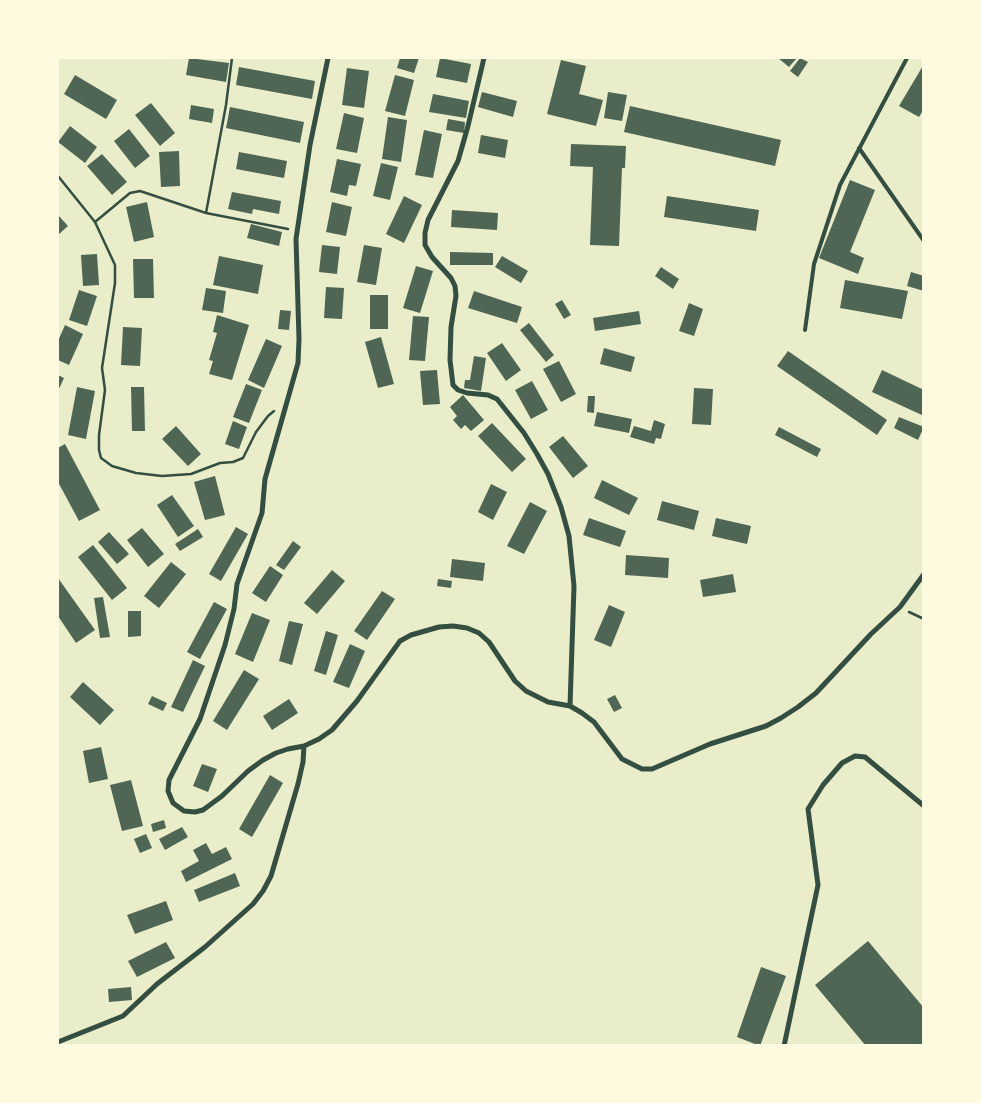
<!DOCTYPE html>
<html>
<head>
<meta charset="utf-8">
<style>
  body { margin:0 }
  #map { position:relative; width:981px; height:1103px; overflow:hidden; background:#e9edc9; font-family:"DejaVu Sans",sans-serif }
  canvas { display:block }
  .frame { position:absolute; inset:0; border:59px solid #fefae0; pointer-events:none }
</style>
</head>
<body>
<div id="map">
<canvas width="981" height="1103"></canvas>
<div class="frame"></div>
</div>
<script>
const ctx = document.querySelector('canvas').getContext('2d');
ctx.lineJoin = 'round';
function fill(path, color) {
  ctx.fillStyle = color;
  ctx.fill(path, 'evenodd');
}
function shape(rows) {
  const path = new Path2D();
  for (const r of rows) {
    path.moveTo(r[0], r[1]);
    for (let i = 2; i < r.length; i += 2) path.lineTo(r[i], r[i + 1]);
  }
  return path;
}
function trace(path, color, width, dash) {
  ctx.strokeStyle = color;
  ctx.lineWidth = width;
  ctx.lineCap = dash ? 'butt' : 'round';
  ctx.setLineDash(dash || []);
  ctx.stroke(path);
}
fill(shape([
  [189,58,229,63,226,82,186,75],
  [400,58,419,58,414,73,397,68],
  [440,58,471,64,467,83,436,77],
  [778,58,797,58,789,67],
  [800,58,808,62,798,77,790,71],
  [561,60,586,66,579,94,603,100,596,126,547,114],
  [924,64,924,109,919,117,899,106],
  [239,67,315,81,312,99,236,85],
  [347,68,369,71,364,108,342,105],
  [75,75,117,100,106,119,64,94],
  [395,75,414,80,405,116,385,111],
  [482,92,517,101,513,117,478,107],
  [608,92,627,95,622,121,604,118],
  [433,94,469,101,466,118,429,112],
  [151,103,175,133,160,146,135,115],
  [191,105,214,109,212,123,189,119],
  [630,106,781,140,775,166,624,132],
  [230,107,304,122,300,143,226,128],
  [344,113,364,118,357,153,336,149],
  [388,117,407,120,401,162,382,159],
  [448,119,465,122,464,133,446,130],
  [70,126,97,147,85,163,58,142],
  [129,129,150,156,135,168,114,141],
  [424,130,442,134,433,178,415,175],
  [481,135,508,140,505,158,478,153],
  [571,144,626,146,625,168,622,168,619,246,590,245,593,167,570,166],
  [179,151,180,186,161,187,159,152],
  [239,152,287,161,284,178,236,169],
  [102,154,127,182,112,195,87,166],
  [337,159,361,164,356,186,349,185,347,196,330,192],
  [381,163,398,167,390,200,373,196],
  [850,180,875,190,850,252,864,258,858,274,819,258],
  [232,192,281,201,279,214,253,209,252,214,228,209],
  [404,196,422,205,404,243,386,234],
  [667,196,759,210,756,231,664,217],
  [147,202,154,237,134,242,126,207],
  [332,202,352,207,346,236,326,232],
  [452,210,498,213,497,230,451,227],
  [58,215,68,226,58,235],
  [251,224,282,232,279,246,247,238],
  [322,245,340,247,337,274,319,272],
  [364,245,382,248,376,285,357,282],
  [450,252,493,253,493,265,450,265],
  [97,254,99,285,83,286,81,255],
  [219,256,263,265,258,294,213,285],
  [502,256,528,271,521,283,495,267],
  [133,259,153,259,154,298,134,298],
  [416,266,433,271,420,313,403,308],
  [661,267,679,279,673,289,655,276],
  [911,272,924,276,924,291,907,286],
  [845,280,908,291,902,319,840,308],
  [326,287,344,288,342,319,324,318],
  [206,288,226,291,223,313,202,310],
  [79,290,97,296,87,326,69,320],
  [474,291,522,307,517,323,468,308],
  [370,295,388,295,388,329,370,329],
  [562,300,571,315,564,319,555,304],
  [689,303,703,309,694,336,679,331],
  [280,310,291,311,289,330,278,329],
  [639,311,641,324,595,331,593,318],
  [217,315,249,325,232,380,209,374,213,361,209,360,217,333,213,332],
  [413,316,429,317,425,361,409,360],
  [529,323,554,355,546,362,520,330],
  [65,325,83,334,69,365,58,360,58,341],
  [123,327,142,328,140,366,121,365],
  [381,337,394,384,378,388,365,342],
  [266,339,282,346,264,388,248,380],
  [502,343,521,370,506,381,487,353],
  [604,348,635,357,631,372,600,364],
  [788,351,887,420,877,435,777,366],
  [474,356,486,358,481,391,464,388,465,380,470,380],
  [559,361,576,394,561,402,543,369],
  [437,370,440,404,423,405,420,371],
  [882,370,924,390,924,416,872,392],
  [58,375,64,378,58,391],
  [532,381,548,410,531,419,515,390],
  [246,384,262,390,249,423,233,417],
  [77,387,95,391,86,439,68,435],
  [131,387,144,387,145,431,132,431],
  [694,388,713,389,711,425,692,424],
  [463,395,484,420,471,431,465,425,461,429,453,420,457,416,450,407],
  [588,396,595,396,594,413,587,412],
  [597,412,632,419,629,433,594,426],
  [899,417,924,427,918,440,894,428],
  [654,420,665,424,661,439,656,438,654,444,630,437,634,426,651,431],
  [233,421,247,427,239,449,225,444],
  [492,423,526,459,512,472,478,436],
  [176,426,201,454,188,466,162,439],
  [779,427,821,449,817,457,775,435],
  [563,436,588,466,573,478,549,447],
  [65,444,100,510,79,521,58,482,58,448],
  [215,476,225,515,205,520,194,482],
  [602,480,638,498,629,515,594,498],
  [491,484,507,492,493,520,478,512],
  [172,495,194,526,178,537,157,505],
  [662,501,699,511,694,530,657,520],
  [530,502,547,511,524,554,507,546],
  [589,518,626,531,620,547,583,535],
  [716,518,751,526,747,544,712,536],
  [236,527,248,534,221,581,209,574],
  [142,528,164,554,148,567,127,540],
  [198,529,203,537,180,551,175,544],
  [109,532,129,554,117,564,98,542],
  [293,541,301,547,284,570,276,565],
  [93,545,127,588,112,600,78,557],
  [626,555,669,558,668,578,625,575],
  [452,559,485,563,483,581,450,577],
  [171,562,186,574,159,608,144,596],
  [270,566,283,575,266,602,252,593],
  [332,570,345,581,317,614,304,603],
  [733,574,736,592,703,597,700,580],
  [58,578,95,630,76,643,58,616],
  [438,579,452,581,451,588,437,586],
  [382,591,395,599,367,640,354,631],
  [103,597,110,637,100,638,94,598],
  [214,602,227,609,200,659,187,652],
  [609,605,625,612,611,647,594,640],
  [128,611,141,611,141,636,128,637],
  [252,613,270,620,253,662,235,654],
  [289,621,303,624,292,665,279,661],
  [326,631,338,635,326,675,314,671],
  [350,644,365,651,349,688,333,682],
  [193,660,205,666,183,712,171,707],
  [244,670,259,679,227,730,213,721],
  [83,682,114,710,100,725,70,697],
  [615,695,622,708,614,712,607,699],
  [152,696,167,703,163,711,148,704],
  [289,699,298,713,272,730,263,716],
  [101,747,108,779,89,783,83,751],
  [202,764,217,769,208,792,193,786],
  [270,775,283,783,252,837,239,829],
  [131,780,143,826,122,831,110,785],
  [164,820,166,828,153,832,151,824],
  [182,827,188,837,165,850,159,839],
  [146,834,152,848,140,853,134,839],
  [206,843,212,854,226,847,232,859,186,882,181,871,199,861,193,850],
  [235,873,240,886,199,902,194,890],
  [166,901,173,920,135,934,127,915],
  [868,941,924,1008,924,1046,866,1046,815,985],
  [166,942,175,958,137,977,128,961],
  [761,967,786,976,760,1046,737,1037],
  [131,987,132,1000,109,1002,108,989]
]), '#4f6655');
trace(shape([
  [58,176,95,222,115,265,115,283,102,368,105,390,99,435,99,450,101,458,112,466,136,473,162,476,191,474,220,463,233,462,243,458,256,432,268,416,274,411],
  [206,213,226,105,232,58],
  [95,222,130,193,140,191,206,213,288,229],
  [909,612,924,619]
]), '#344e41', 2.5);
trace(shape([
  [859,148,924,241],
  [805,330,814,264,840,185,907,58]
]), '#344e41', 4);
trace(shape([
  [328,58,310,145,296,239,299,339,298,363,265,479,262,513,237,584,234,609,225,645,200,719,169,780,168,791,173,803,184,811,195,812,203,810,222,796,248,771,263,760,276,753,288,749,304,746,319,739,332,730,357,701,400,641,411,635,439,627,453,626,467,628,479,633,489,642,515,681,526,691,548,702,570,706,582,713,594,722,622,759,642,769,652,769,710,744,766,726,781,718,798,707,816,693,871,634,900,607,924,574],
  [484,58,468,126,458,161,428,220,425,233,425,245,432,257,451,278,455,286,456,296,451,327,450,360,453,385,458,390,467,393,488,395,497,399,524,433,537,454,548,474,561,507,569,536,574,586,570,706],
  [58,1042,123,1016,157,984,205,947,253,904,263,891,271,876,298,784,303,762,304,746],
  [784,1046,818,885,808,809,823,785,842,763,855,756,865,757,924,806]
]), '#344e41', 5);
</script>
</body>
</html>
